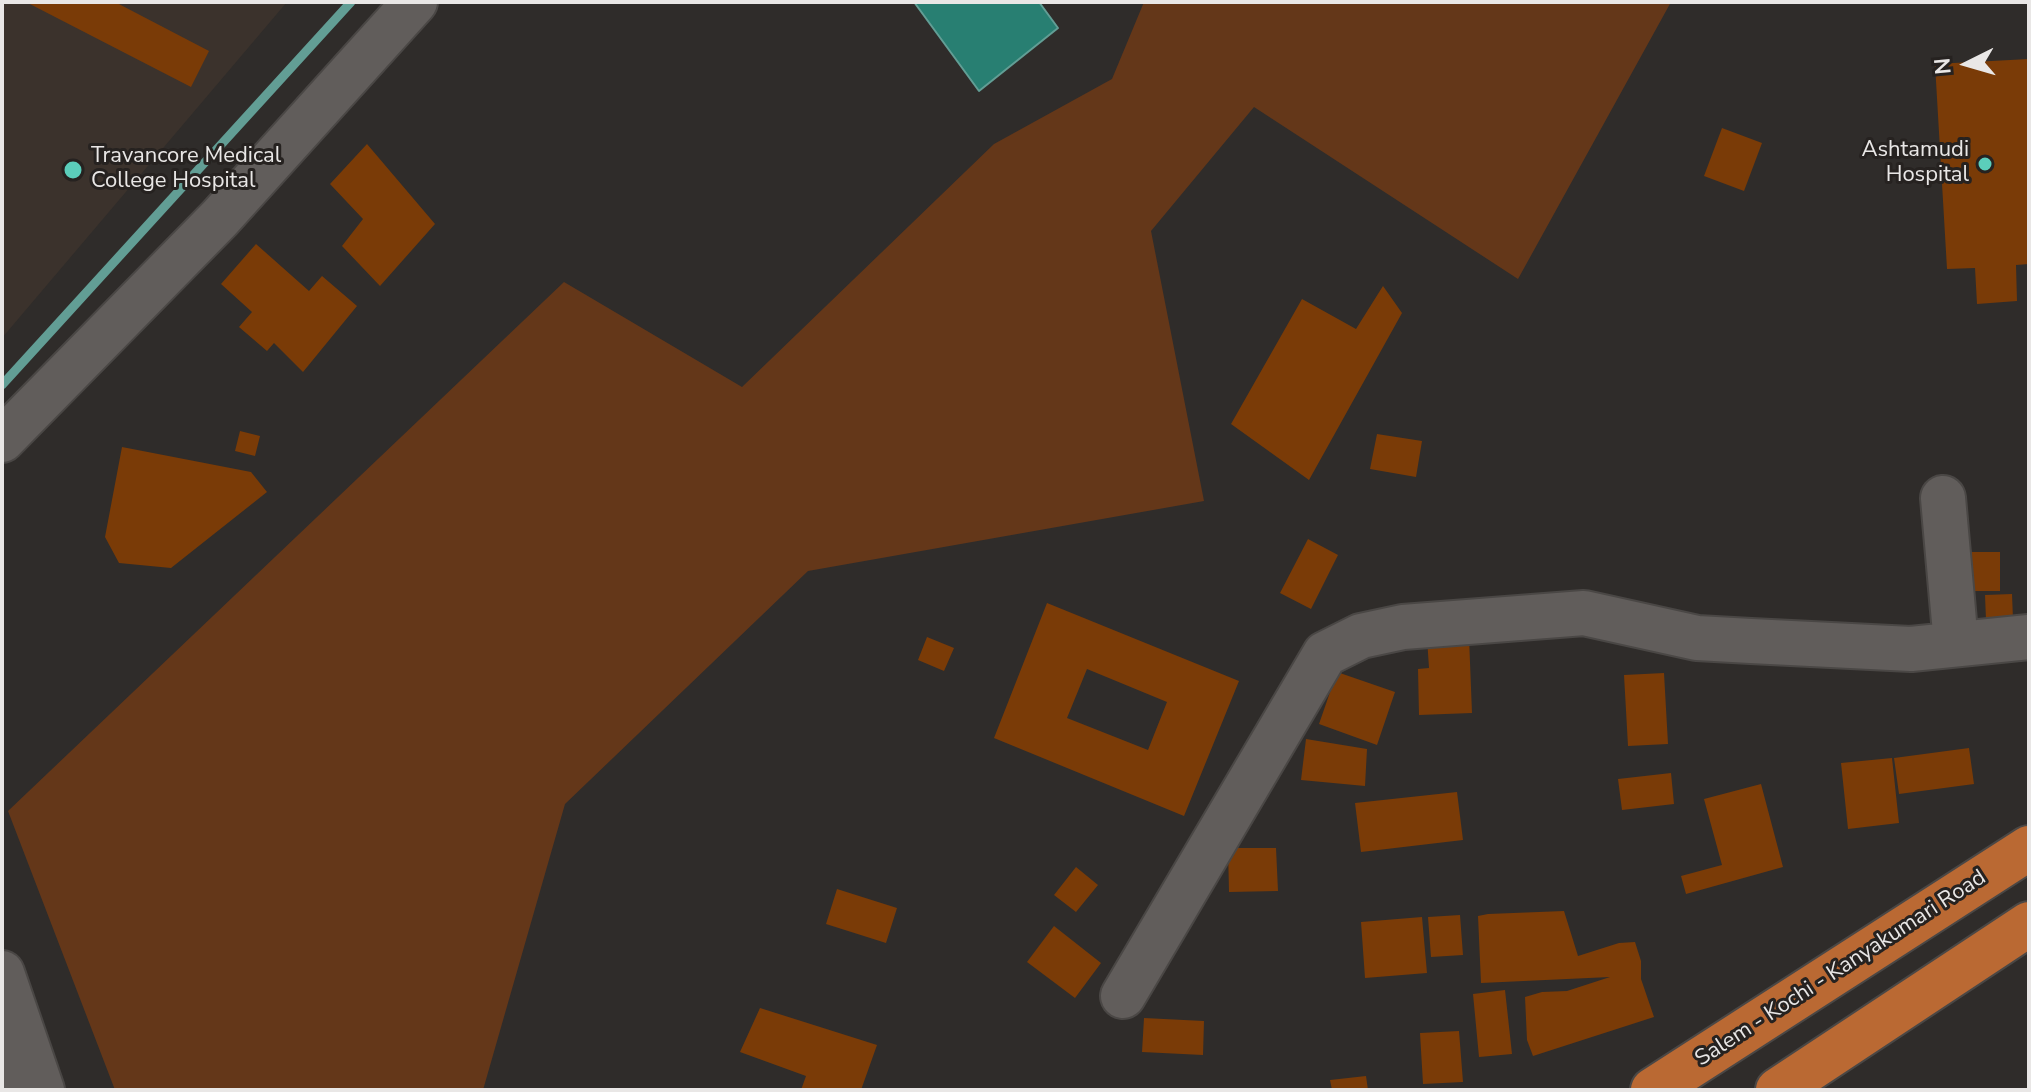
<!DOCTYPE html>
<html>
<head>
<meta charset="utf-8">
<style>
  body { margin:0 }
  #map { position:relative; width:2031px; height:1092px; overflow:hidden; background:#2f2c2a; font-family:"Nunito Sans",sans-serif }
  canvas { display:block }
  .frame { position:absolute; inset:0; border:4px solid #e9e7e6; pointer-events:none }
  .north { position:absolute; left:1927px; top:24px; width:80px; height:80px; -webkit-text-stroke:6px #262220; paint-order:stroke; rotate:265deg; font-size:22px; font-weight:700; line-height:32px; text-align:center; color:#e9e7e6 }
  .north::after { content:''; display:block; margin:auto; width:28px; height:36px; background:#e9e7e6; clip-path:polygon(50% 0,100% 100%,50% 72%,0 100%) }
</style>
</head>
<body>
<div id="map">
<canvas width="2031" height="1092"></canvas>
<div class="frame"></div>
<div class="north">N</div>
</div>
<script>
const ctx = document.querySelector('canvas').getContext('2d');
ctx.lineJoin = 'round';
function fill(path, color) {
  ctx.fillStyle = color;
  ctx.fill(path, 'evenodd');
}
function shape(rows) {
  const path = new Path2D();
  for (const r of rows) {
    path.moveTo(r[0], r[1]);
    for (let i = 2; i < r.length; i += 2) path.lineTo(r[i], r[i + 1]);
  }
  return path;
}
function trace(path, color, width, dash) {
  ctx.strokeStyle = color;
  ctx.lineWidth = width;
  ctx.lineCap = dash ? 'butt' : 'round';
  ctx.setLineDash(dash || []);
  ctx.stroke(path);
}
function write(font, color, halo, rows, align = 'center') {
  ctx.font = font + ' "Nunito Sans",sans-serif';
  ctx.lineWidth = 6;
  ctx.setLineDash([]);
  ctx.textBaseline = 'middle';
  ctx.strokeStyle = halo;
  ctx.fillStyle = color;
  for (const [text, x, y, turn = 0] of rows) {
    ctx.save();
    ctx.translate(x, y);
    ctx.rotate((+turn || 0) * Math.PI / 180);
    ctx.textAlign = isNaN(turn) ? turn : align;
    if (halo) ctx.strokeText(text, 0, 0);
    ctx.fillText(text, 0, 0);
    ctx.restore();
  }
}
fill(shape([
  [2,2,287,2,2,338]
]), '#3b322c');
fill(shape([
  [1144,2,1671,2,1518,279,1254,107,1151,231,1204,501,808,571,565,804,483,1090,115,1090,8,811,564,282,742,387,994,144,1112,79]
]), '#643719');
const water = shape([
  [914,2,1039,2,1058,28,979,91,914,2]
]);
fill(water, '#287f72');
trace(water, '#629e95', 2);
trace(shape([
  [2,385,351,2]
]), '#629e95', 9);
fill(shape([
  [26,2,115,2,209,51,191,87],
  [2029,59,2029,264,2016,265,2017,301,1977,304,1975,268,1947,269,1935,64],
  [1722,128,1762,143,1744,191,1704,176],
  [367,144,435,224,380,286,342,246,363,219,330,184],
  [256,244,309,291,322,276,357,306,303,372,274,343,267,351,239,327,252,312,221,284],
  [1383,286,1402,313,1309,480,1231,424,1302,299,1356,329],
  [240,431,260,436,255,456,235,451],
  [1377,434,1422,441,1416,477,1370,469],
  [122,447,251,472,267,492,171,568,119,563,105,537],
  [1308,539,1338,555,1311,609,1280,593],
  [1968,552,2000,552,2000,591,1968,591],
  [2012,594,2013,619,1986,620,1985,595],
  [1047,603,1239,681,1184,816,994,738],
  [1087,669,1167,702,1148,750,1067,718],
  [927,637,954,648,944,671,918,660],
  [1469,637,1472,713,1419,715,1418,669,1429,668,1427,638],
  [1337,672,1395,692,1377,745,1319,724],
  [1664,673,1668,744,1628,746,1624,675],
  [1306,739,1367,749,1365,786,1301,780],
  [1969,748,1974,784,1899,794,1894,758],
  [1892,758,1899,823,1848,829,1841,763],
  [1671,773,1674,804,1622,810,1618,779],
  [1761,784,1783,867,1686,894,1681,876,1722,865,1704,799],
  [1457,792,1463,840,1361,852,1355,803],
  [1228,848,1276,848,1278,891,1229,892],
  [1076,867,1098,885,1076,912,1054,895],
  [837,889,897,908,886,943,826,924],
  [1564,911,1578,956,1619,943,1635,942,1641,961,1641,979,1654,1017,1533,1056,1527,1040,1525,997,1542,992,1567,991,1610,977,1481,983,1478,916,1488,914],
  [1460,915,1463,955,1431,957,1428,917],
  [1422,917,1427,973,1365,978,1361,922],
  [1054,926,1101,963,1075,998,1027,962],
  [1505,990,1512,1054,1479,1057,1473,994],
  [760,1008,877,1045,861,1090,801,1090,806,1076,740,1052],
  [1144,1018,1204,1021,1203,1055,1142,1052],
  [1459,1031,1463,1082,1423,1084,1420,1033],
  [1366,1076,1368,1090,1332,1090,1330,1080]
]), '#7a3b07');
const minor = shape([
  [2,440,220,218,415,2],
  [1943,498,1956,644],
  [2,973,42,1090],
  [1123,996,1325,654,1361,636,1403,627,1584,613,1697,638,1751,641,1911,649,2029,637],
  [2,1069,9,1090]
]);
const highway = shape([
  [1653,1090,2029,848],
  [1778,1090,2029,924]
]);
trace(minor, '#4a4745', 48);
trace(highway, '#4a4745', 48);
trace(minor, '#615d5b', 44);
trace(highway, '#ba6933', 44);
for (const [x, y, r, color] of [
  [1985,164,8,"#5bcebb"],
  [73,170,10,"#5bcebb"]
]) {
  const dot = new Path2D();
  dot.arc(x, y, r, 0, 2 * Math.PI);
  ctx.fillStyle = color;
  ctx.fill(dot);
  trace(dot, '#262220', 3);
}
write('22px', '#e9e7e6', '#262220', [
  ["Ashtamudi",1969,151],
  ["Hospital",1969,176],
  ["Travancore Medical",91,157,"left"],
  ["College Hospital",91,182,"left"]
], 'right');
write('22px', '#e9e7e6', '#262220', [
  ["Salem - Kochi - Kanyakumari Road",1841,969,-33]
]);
</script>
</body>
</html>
